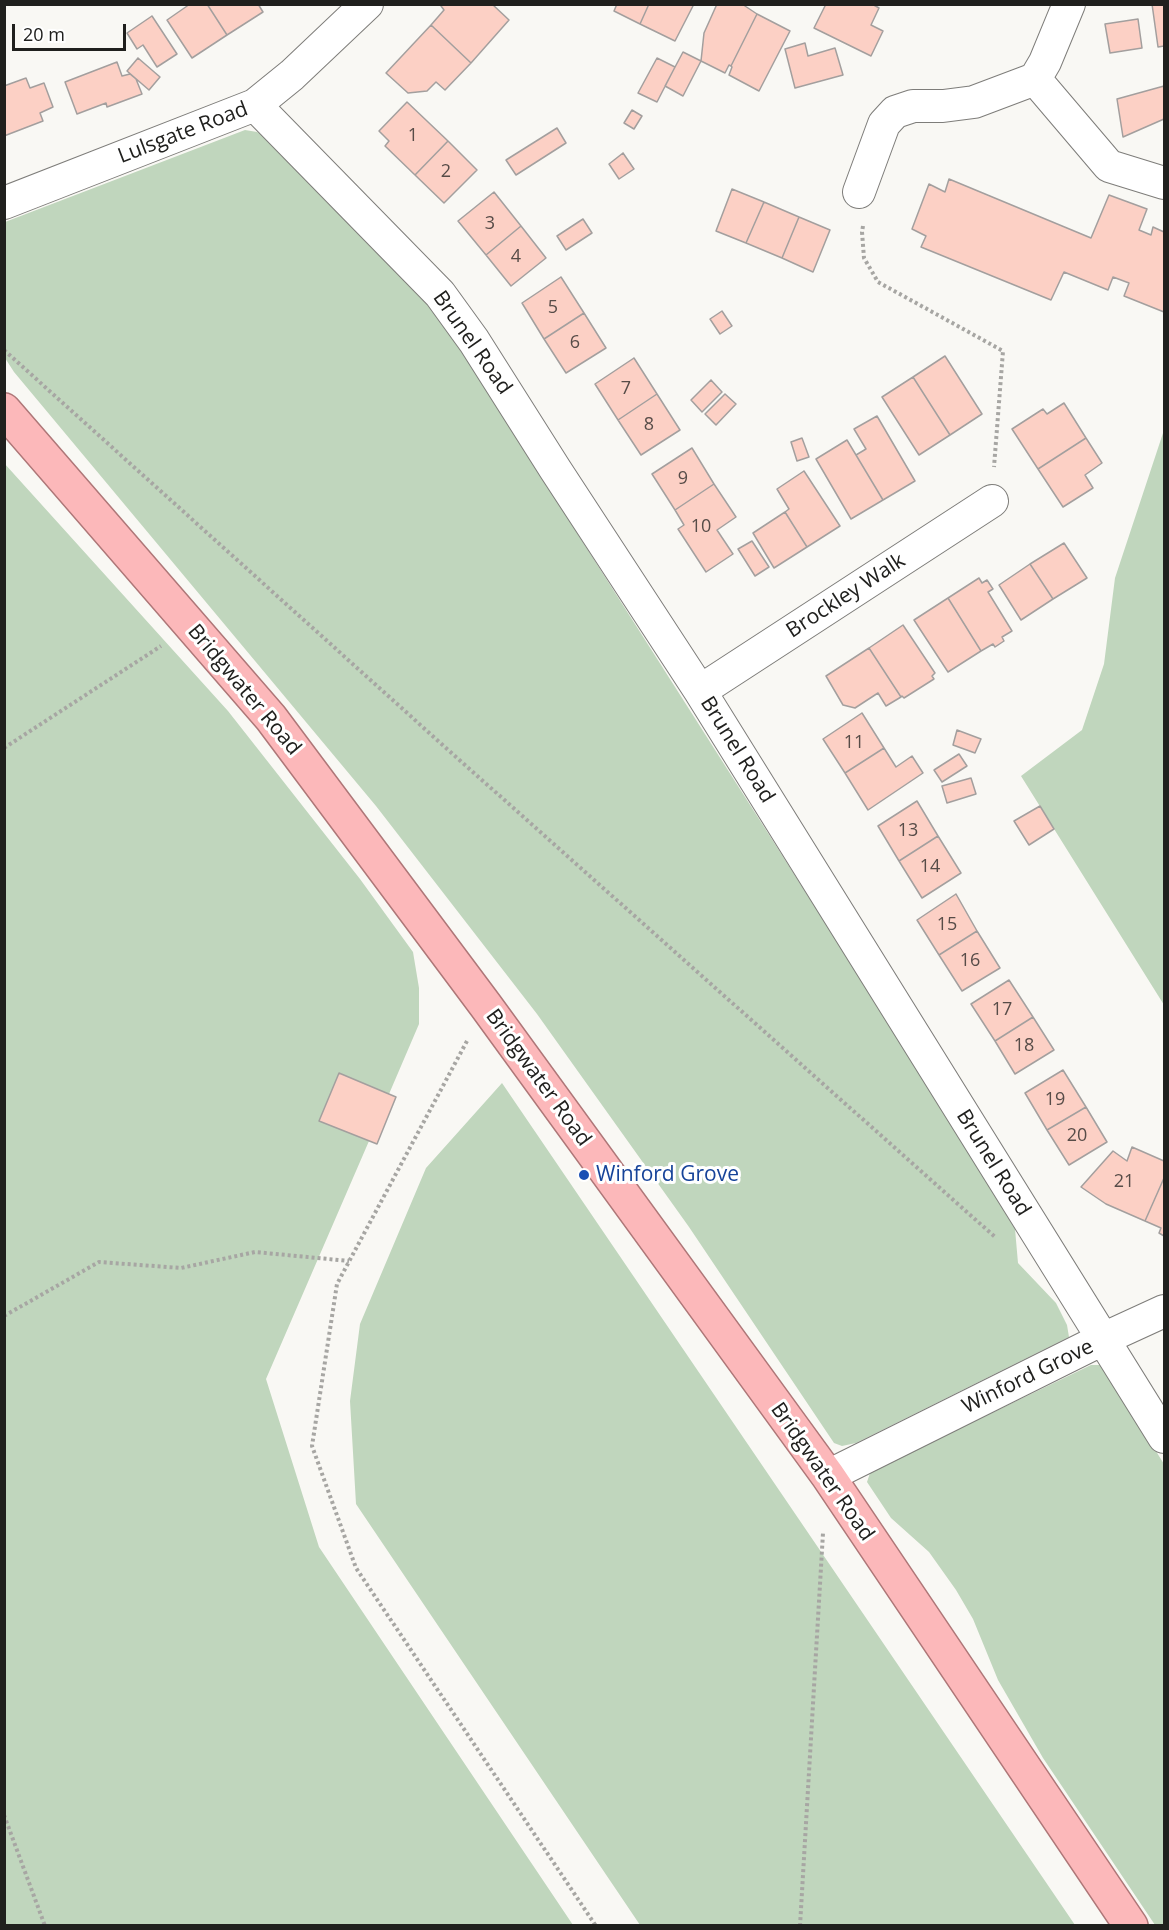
<!DOCTYPE html>
<html>
<head>
<meta charset="utf-8">
<style>
  body { margin:0 }
  #map { position:relative; width:1169px; height:1930px; overflow:hidden; background:#f9f8f4; font-family:"Open Sans",sans-serif }
  canvas { display:block }
  .frame { position:absolute; inset:0; border:6px solid #20201e; pointer-events:none }
  .scale { position:absolute; left:12px; top:24px; width:114px; height:27px; box-sizing:border-box; border:3px solid #20201e; border-top:0; padding-left:8px; font-size:18px; line-height:21px; white-space:nowrap; color:#20201e; -webkit-text-stroke:4px #fff; paint-order:stroke }
</style>
</head>
<body>
<div id="map">
<canvas width="1169" height="1930"></canvas>
<div class="frame"></div>
<div class="scale">20 m</div>
</div>
<script>
const ctx = document.querySelector('canvas').getContext('2d');
ctx.lineJoin = 'round';
function fill(path, color) {
  ctx.fillStyle = color;
  ctx.fill(path, 'evenodd');
}
function shape(rows) {
  const path = new Path2D();
  for (const r of rows) {
    path.moveTo(r[0], r[1]);
    for (let i = 2; i < r.length; i += 2) path.lineTo(r[i], r[i + 1]);
  }
  return path;
}
function trace(path, color, width, dash) {
  ctx.strokeStyle = color;
  ctx.lineWidth = width;
  ctx.lineCap = dash ? 'butt' : 'round';
  ctx.setLineDash(dash || []);
  ctx.stroke(path);
}
function write(font, color, halo, rows, align = 'center') {
  ctx.font = font + ' "Open Sans",sans-serif';
  ctx.lineWidth = 6;
  ctx.setLineDash([]);
  ctx.textBaseline = 'middle';
  ctx.strokeStyle = halo;
  ctx.fillStyle = color;
  for (const [text, x, y, turn = 0] of rows) {
    ctx.save();
    ctx.translate(x, y);
    ctx.rotate((+turn || 0) * Math.PI / 180);
    ctx.textAlign = isNaN(turn) ? turn : align;
    if (halo) ctx.strokeText(text, 0, 0);
    ctx.fillText(text, 0, 0);
    ctx.restore();
  }
}
fill(shape([
  [245,130,257,132,268,139,423,299,453,338,906,1050,1015,1229,1018,1263,1056,1303,1067,1325,1069,1337,856,1443,842,1446,834,1443,689,1227,537,1014,376,806,14,372,5,358,5,222],
  [1164,430,1164,1005,1021,776,1082,730,1104,664,1115,578],
  [4,463,228,711,360,879,413,952,419,988,419,1024,389,1094,339,1073,320,1121,369,1141,266,1379,319,1547,573,1925,5,1925],
  [502,1083,1075,1925,640,1925,356,1504,350,1401,360,1324,426,1168],
  [1091,1365,1100,1365,1107,1373,1164,1464,1164,1925,1155,1925,1043,1758,998,1680,973,1619,956,1590,929,1552,891,1518,867,1482,870,1473,882,1466]
]), '#c0d6bd');
const building = shape([
  [190,4,207,4,227,35,192,58,167,20,190,4],
  [207,4,258,4,263,12,227,35,207,4],
  [442,4,492,4,509,20,471,63,431,25,444,10,441,6,442,4],
  [617,4,649,4,640,24,614,11,617,4],
  [649,4,694,4,675,41,640,24,649,4],
  [717,4,742,4,757,14,731,66,729,65,725,73,701,61,704,33,717,4],
  [826,4,872,4,879,8,871,25,883,31,871,56,814,28,826,4],
  [1152,4,1164,4,1164,46,1158,47,1152,4],
  [757,14,790,31,759,91,729,75,732,67,731,66,757,14],
  [152,16,177,54,157,67,143,45,137,49,127,33,152,16],
  [1138,19,1142,48,1110,53,1105,24,1138,19],
  [431,25,471,63,445,90,436,82,427,91,408,93,386,73,431,25],
  [805,43,808,56,835,48,843,75,795,88,785,49,805,43],
  [683,52,701,61,683,96,665,86,683,52],
  [138,58,160,77,149,90,127,71,138,58],
  [657,58,675,67,657,102,638,93,657,58],
  [117,62,122,76,130,74,136,79,142,94,107,107,106,103,77,114,65,82,117,62],
  [26,78,30,88,44,83,53,107,40,113,43,121,4,136,4,86,26,78],
  [1164,86,1164,119,1123,137,1117,99,1164,86],
  [407,102,448,141,415,175,385,146,389,141,379,131,407,102],
  [632,110,642,116,634,129,624,123,632,110],
  [557,128,566,143,516,175,506,160,557,128],
  [448,141,477,170,444,203,415,175,448,141],
  [623,153,634,169,619,179,609,164,623,153],
  [949,179,1091,238,1109,195,1147,209,1139,230,1151,235,1153,227,1164,232,1164,312,1124,296,1129,283,1113,277,1108,290,1064,272,1051,300,921,247,926,236,912,229,929,184,945,192,949,179],
  [732,189,764,202,746,243,716,231,732,189],
  [494,192,521,226,486,255,458,221,494,192],
  [764,202,799,217,782,258,746,243,764,202],
  [799,217,830,230,813,272,782,258,799,217],
  [583,219,592,233,566,250,557,236,583,219],
  [521,226,546,258,511,286,486,255,521,226],
  [561,277,584,313,544,339,522,303,561,277],
  [722,311,732,326,720,334,710,319,722,311],
  [584,313,606,348,566,373,544,339,584,313],
  [945,356,982,414,950,435,913,377,945,356],
  [634,358,657,394,618,420,595,384,634,358],
  [913,377,950,435,919,455,882,397,913,377],
  [711,380,722,392,702,412,691,400,711,380],
  [657,394,680,430,641,455,618,420,657,394],
  [725,394,736,404,716,425,705,414,725,394],
  [1064,403,1086,438,1038,469,1012,429,1043,409,1047,414,1064,403],
  [877,416,915,481,883,500,856,455,866,449,854,429,877,416],
  [802,438,809,457,797,461,791,442,802,438],
  [1086,438,1102,463,1085,475,1093,488,1063,507,1038,469,1086,438],
  [847,440,883,500,851,519,816,459,847,440],
  [692,448,714,484,675,510,652,474,692,448],
  [804,471,840,526,807,547,785,512,789,509,777,489,804,471],
  [714,484,736,517,717,530,733,554,706,572,678,529,684,525,675,510,714,484],
  [785,512,807,547,774,568,753,533,785,512],
  [752,541,769,567,755,576,738,549,752,541],
  [1064,543,1087,578,1053,599,1030,564,1064,543],
  [1030,564,1053,599,1021,620,999,585,1030,564],
  [979,578,982,583,987,580,993,589,988,592,1012,631,1002,637,1004,641,995,647,993,644,981,651,948,598,979,578],
  [948,598,981,651,948,672,914,620,948,598],
  [903,625,935,673,932,676,934,679,904,698,902,696,901,697,869,648,903,625],
  [869,648,901,697,886,706,878,693,855,708,843,705,826,676,869,648],
  [862,713,884,748,845,773,823,739,862,713],
  [957,730,981,739,975,753,953,745,957,730],
  [884,748,896,767,912,756,923,773,868,810,845,773,884,748],
  [959,754,967,766,942,782,934,770,959,754],
  [971,778,976,794,947,803,942,786,971,778],
  [917,801,938,836,899,861,878,826,917,801],
  [1040,806,1054,829,1029,845,1014,821,1040,806],
  [938,836,961,873,922,898,899,861,938,836],
  [956,894,977,931,939,955,917,920,956,894],
  [977,931,1000,968,962,991,939,955,977,931],
  [1009,980,1033,1017,995,1041,971,1004,1009,980],
  [1033,1017,1054,1050,1015,1074,995,1041,1033,1017],
  [1063,1070,1086,1107,1047,1130,1025,1093,1063,1070],
  [339,1073,396,1097,377,1144,319,1121,339,1073],
  [1086,1107,1107,1142,1069,1165,1047,1130,1086,1107],
  [1132,1147,1164,1161,1164,1178,1145,1221,1106,1204,1081,1187,1113,1151,1127,1161,1132,1147],
  [1164,1178,1164,1236,1159,1233,1161,1228,1145,1221,1164,1178]
]);
fill(building, '#fcd0c5');
trace(building, '#a39f9e', 1.5);
const minor = shape([
  [1069,4,1045,62,1035,79,1109,166,1164,183],
  [255,105,440,294,474,341,555,469,700,691,1164,1437],
  [859,192,884,124,895,112,913,106,943,106,974,102,1035,79],
  [4,203,255,105,292,75,367,4],
  [700,691,992,501],
  [828,1476,1103,1339,1164,1311]
]);
const trunk = shape([
  [4,410,271,718,486,1006,828,1476,1131,1926]
]);
trace(minor, '#7e7d7a', 34);
trace(trunk, '#ae7778', 36);
trace(shape([
  [863,226,862,232,864,258,878,282,1003,351,994,467],
  [4,350,446,748,995,1237],
  [4,748,161,646],
  [467,1041,337,1284,312,1446,356,1568,596,1926],
  [4,1316,99,1262,181,1268,255,1252,349,1261],
  [4,1815,45,1926],
  [800,1926,823,1533]
]), '#a7a6a3', 4, [3, 3]);
trace(minor, '#fff', 32);
trace(trunk, '#fcb8ba', 33);
for (const [x, y, r, color] of [
  [584,1175,6,"#1a4fb4"]
]) {
  const dot = new Path2D();
  dot.arc(x, y, r, 0, 2 * Math.PI);
  ctx.fillStyle = color;
  ctx.fill(dot);
  trace(dot, '#fff', 2);
}
write('18px', '#574c48', null, [
  ["1",413,136],
  ["2",446,172],
  ["3",490,224],
  ["4",516,257],
  ["5",553,308],
  ["6",575,343],
  ["7",626,389],
  ["8",649,425],
  ["9",683,479],
  ["10",701,527],
  ["11",854,743],
  ["13",908,831],
  ["14",930,867],
  ["15",947,925],
  ["16",970,961],
  ["17",1002,1010],
  ["18",1024,1046],
  ["19",1055,1100],
  ["20",1077,1136],
  ["21",1124,1182]
]);
write('21px', '#20201e', '#fff', [
  ["Lulsgate Road",183,133,-21],
  ["Brunel Road",472,343,55],
  ["Brockley Walk",846,596,-33],
  ["Bridgwater Road",244,690,50],
  ["Brunel Road",737,750,58],
  ["Bridgwater Road",538,1078,54],
  ["Brunel Road",993,1163,58],
  ["Winford Grove",1028,1377,-26],
  ["Bridgwater Road",822,1472,55]
]);
write('21px', '#164399', '#fff', [
  ["Winford Grove",596,1175]
], 'left');
</script>
</body>
</html>
